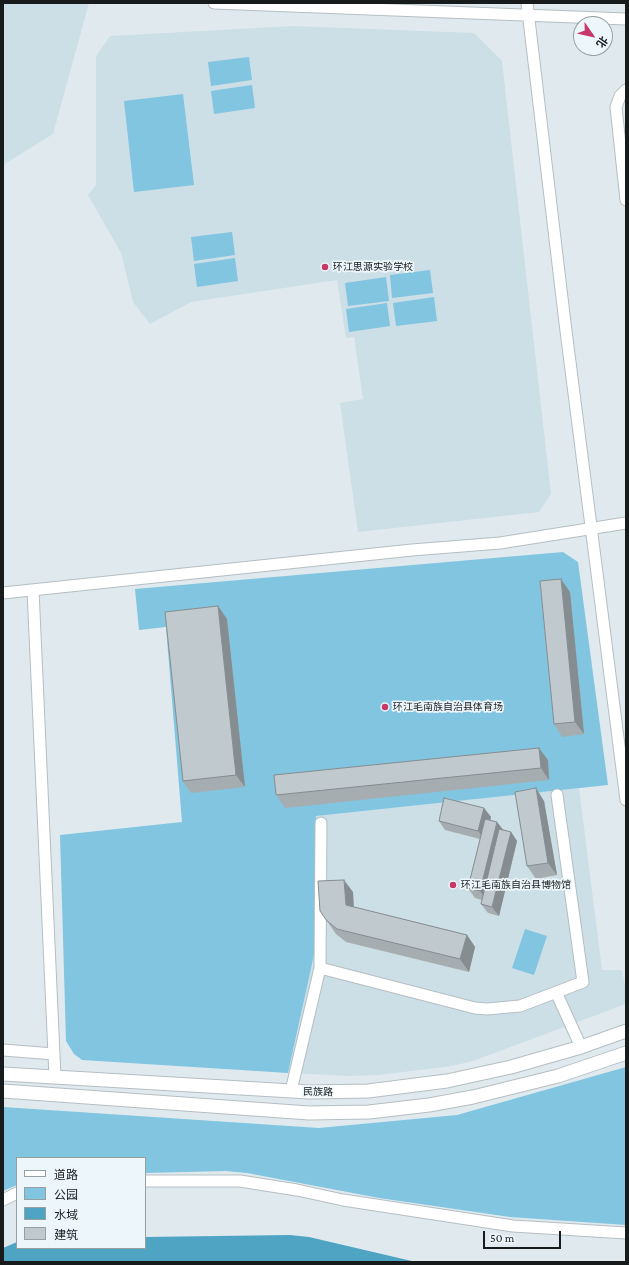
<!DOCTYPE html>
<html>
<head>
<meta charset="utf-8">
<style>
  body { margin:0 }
  #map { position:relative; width:629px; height:1265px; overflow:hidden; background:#e0eaee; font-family:"Crimson Pro","Noto Sans SC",serif }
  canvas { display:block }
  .frame { position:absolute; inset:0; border:4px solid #171b1c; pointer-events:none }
  .legend { position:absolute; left:16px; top:1157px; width:130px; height:92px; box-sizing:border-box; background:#edf7fb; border:1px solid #979fa2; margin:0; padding:5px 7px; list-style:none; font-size:12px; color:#171b1c }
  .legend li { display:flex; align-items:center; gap:8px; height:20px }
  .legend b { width:20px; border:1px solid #979fa2 }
  .north { position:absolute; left:573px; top:16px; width:40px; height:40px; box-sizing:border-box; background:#edf7fb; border:1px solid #979fa2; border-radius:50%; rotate:124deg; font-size:11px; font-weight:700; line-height:16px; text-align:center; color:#171b1c }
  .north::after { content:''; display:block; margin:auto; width:14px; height:18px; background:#c63867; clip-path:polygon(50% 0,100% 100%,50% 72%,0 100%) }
  .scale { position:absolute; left:483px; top:1231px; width:78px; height:18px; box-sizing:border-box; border:2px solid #171b1c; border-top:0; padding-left:5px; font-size:12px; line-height:14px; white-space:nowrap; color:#171b1c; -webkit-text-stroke:3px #edf7fb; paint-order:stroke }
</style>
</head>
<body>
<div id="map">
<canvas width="629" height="1265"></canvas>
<div class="frame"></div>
<ul class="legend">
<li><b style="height:5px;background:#fff"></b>道路</li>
<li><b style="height:11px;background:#81c5e0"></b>公园</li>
<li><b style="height:11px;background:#4fa4c3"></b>水域</li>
<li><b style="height:11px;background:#c0c9cd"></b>建筑</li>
</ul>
<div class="north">北</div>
<div class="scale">50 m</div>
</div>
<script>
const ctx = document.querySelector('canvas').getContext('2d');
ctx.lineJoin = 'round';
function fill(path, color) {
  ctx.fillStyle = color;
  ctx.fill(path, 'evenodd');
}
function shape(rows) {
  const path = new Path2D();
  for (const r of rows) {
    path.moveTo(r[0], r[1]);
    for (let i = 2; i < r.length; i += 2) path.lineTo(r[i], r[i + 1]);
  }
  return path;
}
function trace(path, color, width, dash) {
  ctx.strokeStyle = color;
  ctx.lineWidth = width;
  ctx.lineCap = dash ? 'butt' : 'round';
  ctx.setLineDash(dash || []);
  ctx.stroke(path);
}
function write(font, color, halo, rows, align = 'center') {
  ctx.font = font + ' "Crimson Pro","Noto Sans SC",serif';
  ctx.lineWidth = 3.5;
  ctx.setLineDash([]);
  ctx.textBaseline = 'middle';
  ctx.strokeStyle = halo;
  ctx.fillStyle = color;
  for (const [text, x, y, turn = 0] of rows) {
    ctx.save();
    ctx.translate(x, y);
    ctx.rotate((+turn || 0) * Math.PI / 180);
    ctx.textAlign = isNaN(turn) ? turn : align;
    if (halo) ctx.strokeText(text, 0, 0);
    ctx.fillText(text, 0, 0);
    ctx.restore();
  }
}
fill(shape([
  [3,3,89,3,53,134,3,165],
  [293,26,474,33,502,61,551,494,539,512,358,532,340,403,363,399,354,337,346,338,337,280,191,302,150,324,133,302,121,253,88,195,96,185,96,56,110,36],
  [579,788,602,970,622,970,626,991,626,1004,473,1061,452,1066,379,1075,349,1076,288,1073,314,955,316,816]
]), '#ccdee6');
fill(shape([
  [249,57,252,80,211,86,208,62],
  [252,85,255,108,214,114,211,91],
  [183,94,194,185,134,192,124,101],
  [232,232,235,255,194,261,191,237],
  [235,258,238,281,197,287,194,264],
  [430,270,433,293,392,298,390,275],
  [386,277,389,301,348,306,345,283],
  [434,297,437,321,396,326,393,303],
  [387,303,390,326,349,332,346,309],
  [563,552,578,562,608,785,316,816,314,955,288,1073,82,1060,74,1054,66,1041,60,835,182,822,166,627,139,630,135,589],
  [525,929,547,936,534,975,512,968],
  [626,1067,626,1225,510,1217,379,1198,247,1173,226,1171,145,1173,145,1158,17,1158,17,1185,3,1191,3,1107,319,1128,457,1115]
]), '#81c5e0');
fill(shape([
  [290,1235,309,1237,416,1262,3,1262,3,1248,17,1242,17,1248,145,1248,145,1237]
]), '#4fa4c3');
const minor = shape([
  [214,3,626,19],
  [527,3,565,323,626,800],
  [626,90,620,96,616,107,626,200],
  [33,590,55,1077],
  [3,593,412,550,500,543,626,523],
  [320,968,475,1008,487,1009,520,1006,583,982,557,795],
  [556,992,581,1047],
  [3,1050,54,1054],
  [291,1091,320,968,321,823],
  [145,1181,240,1181,297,1190,343,1200,513,1226,626,1233],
  [3,1200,17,1193]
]);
const major = shape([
  [3,1074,309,1092,368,1091,447,1081,511,1067,581,1047,626,1031],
  [3,1091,309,1113,369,1112,429,1105,473,1097,558,1076,626,1053]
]);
trace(minor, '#b5bec2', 13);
trace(major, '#b5bec2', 15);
trace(minor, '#fff', 11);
trace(major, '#fff', 13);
fill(shape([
  [570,592,584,734,562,737,554,724],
  [218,606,227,619,245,787,191,793,183,781],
  [548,760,549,780,285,808,276,795],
  [544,801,557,875,536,879,527,866],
  [484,808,491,817,490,820,497,822,502,829,511,832,517,841,499,916,488,913,481,904,482,900,475,898,468,888,480,839,445,830,439,821],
  [353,892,354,907,467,935,475,947,469,972,346,942,336,934,327,921]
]), '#a5adb0');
fill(shape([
  [561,579,570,592,584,734,575,722],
  [218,606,227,619,245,787,236,775],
  [539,748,548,760,549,780,541,768],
  [536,788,544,801,557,875,548,863],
  [484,808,491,817,485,840,478,831],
  [497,822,504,831,487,901,480,891],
  [511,832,517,841,499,916,492,907],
  [344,880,353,892,354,918,346,905],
  [467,935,475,947,469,972,460,959]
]), '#868d90');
const building = shape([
  [561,579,575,722,554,724,540,581,561,579],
  [218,606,236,775,183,781,165,612,218,606],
  [539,748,541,768,276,795,274,775,539,748],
  [536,788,548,863,527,866,515,792,536,788],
  [444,798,484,808,478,831,439,821,444,798],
  [485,819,497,822,480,891,468,888,485,819],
  [499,829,511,832,492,907,481,904,499,829],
  [344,880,346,905,467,935,460,959,337,929,327,921,320,911,318,881,344,880]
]);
fill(building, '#c0c9cd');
trace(building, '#868d90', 1);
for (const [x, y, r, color] of [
  [325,267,4,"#c63867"],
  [385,707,4,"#c63867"],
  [453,885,4,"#c63867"]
]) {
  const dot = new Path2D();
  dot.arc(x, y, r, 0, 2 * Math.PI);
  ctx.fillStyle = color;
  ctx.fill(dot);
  trace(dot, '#edf7fb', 1.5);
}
write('10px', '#171b1c', '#edf7fb', [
  ["环江思源实验学校",333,267],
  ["环江毛南族自治县体育场",393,707],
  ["环江毛南族自治县博物馆",461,885]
], 'left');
write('10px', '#171b1c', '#edf7fb', [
  ["民族路",318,1092,1]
]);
</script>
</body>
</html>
